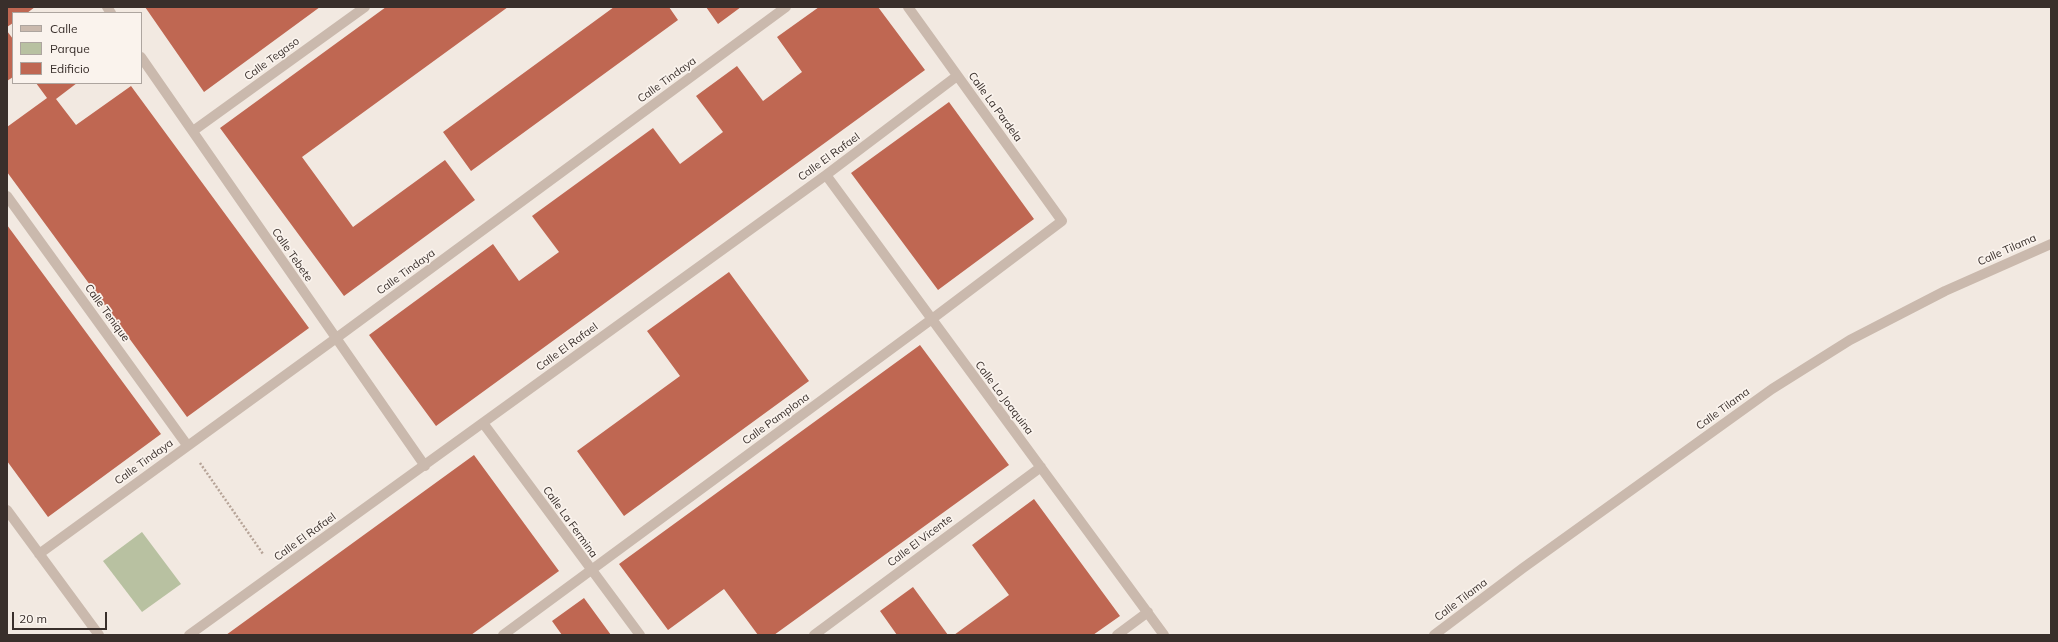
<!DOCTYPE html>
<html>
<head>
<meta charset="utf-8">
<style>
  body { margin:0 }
  #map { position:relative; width:2058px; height:642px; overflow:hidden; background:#f2e9e1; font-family:Mulish,sans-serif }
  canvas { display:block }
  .frame { position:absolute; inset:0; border:8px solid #392f2b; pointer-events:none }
  .legend { position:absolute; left:12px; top:12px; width:130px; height:72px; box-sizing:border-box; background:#faf3ed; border:1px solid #ada59f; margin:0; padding:5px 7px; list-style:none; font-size:12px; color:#392f2b }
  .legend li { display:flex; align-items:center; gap:8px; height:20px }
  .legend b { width:20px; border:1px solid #ada59f }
  .scale { position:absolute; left:12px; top:612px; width:95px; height:18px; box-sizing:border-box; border:2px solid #392f2b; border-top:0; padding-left:5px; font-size:12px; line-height:14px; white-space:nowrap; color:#392f2b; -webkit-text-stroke:3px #faf3ed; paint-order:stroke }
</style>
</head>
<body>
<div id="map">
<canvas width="2058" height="642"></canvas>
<div class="frame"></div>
<ul class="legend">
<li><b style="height:5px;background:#cab9ad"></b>Calle</li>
<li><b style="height:11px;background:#b8c1a1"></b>Parque</li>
<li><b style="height:11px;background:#bf6752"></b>Edificio</li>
</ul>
<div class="scale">20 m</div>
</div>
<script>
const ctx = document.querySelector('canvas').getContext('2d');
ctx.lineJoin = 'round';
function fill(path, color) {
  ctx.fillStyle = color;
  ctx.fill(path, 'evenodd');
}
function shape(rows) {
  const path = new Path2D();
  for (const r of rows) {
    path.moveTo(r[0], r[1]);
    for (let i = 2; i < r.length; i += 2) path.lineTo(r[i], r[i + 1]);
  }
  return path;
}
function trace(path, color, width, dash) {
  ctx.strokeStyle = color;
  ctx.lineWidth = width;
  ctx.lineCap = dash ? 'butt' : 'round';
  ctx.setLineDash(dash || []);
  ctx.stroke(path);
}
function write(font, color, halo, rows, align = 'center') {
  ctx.font = font + ' Mulish,sans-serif';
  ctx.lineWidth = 3.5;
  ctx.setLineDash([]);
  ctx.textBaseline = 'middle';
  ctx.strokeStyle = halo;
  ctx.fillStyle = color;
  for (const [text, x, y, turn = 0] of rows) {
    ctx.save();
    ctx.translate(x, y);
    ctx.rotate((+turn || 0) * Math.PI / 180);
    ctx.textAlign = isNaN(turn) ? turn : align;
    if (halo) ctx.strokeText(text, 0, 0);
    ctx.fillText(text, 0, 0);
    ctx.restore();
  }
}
fill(shape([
  [142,532,181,584,142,612,103,561]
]), '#b8c1a1');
fill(shape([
  [7,7,35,7,27,13,13,13,13,23,7,27],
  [145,7,320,7,204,92],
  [386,7,508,7,302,157,353,227,445,160,475,200,344,296,220,128],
  [614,7,669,7,678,20,471,171,443,132],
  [706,7,741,7,718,24],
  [819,7,878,7,925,70,436,426,369,335,493,244,519,281,559,252,532,216,653,128,680,164,723,132,696,96,737,66,763,101,802,72,777,37],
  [7,31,13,39,13,77,7,81],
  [36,83,77,83,56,99,76,125,131,86,309,328,187,417,7,172,7,127,47,98],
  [949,102,1034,219,938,290,851,173],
  [7,225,161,434,48,517,7,461],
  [729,272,809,381,624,516,577,451,680,376,647,331],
  [920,345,1009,465,774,635,758,635,724,589,668,630,619,564],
  [474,455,559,571,471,635,226,635],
  [1034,499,1120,616,1093,635,954,635,1009,595,972,545],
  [913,587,948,635,897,635,880,611],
  [584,598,611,635,562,635,552,621]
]), '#bf6752');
trace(shape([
  [200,463,263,554]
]), '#b6a397', 2.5, [2, 2]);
trace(shape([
  [107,7,111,13],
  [141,57,425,466],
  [193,131,365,7],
  [826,175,1164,635],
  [7,196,187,445],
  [483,423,640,635],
  [7,510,99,635],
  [39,554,335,339,786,7],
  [189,635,826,175,957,76],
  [503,635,932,319,1062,221,908,7],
  [814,635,1041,467],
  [1117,635,1148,612],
  [1434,635,1523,568,1772,389,1850,340,1945,291,2051,244]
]), '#cab9ad', 10);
write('11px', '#392f2b', '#faf3ed', [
  ["Calle Tegaso",272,59,-36],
  ["Calle Tindaya",667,80,-36],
  ["Calle La Pardela",995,107,54],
  ["Calle El Rafael",829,157,-36],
  ["Calle Tilama",2007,250,-24],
  ["Calle Tebete",292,255,55],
  ["Calle Tindaya",406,272,-36],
  ["Calle Tenique",107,313,54],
  ["Calle El Rafael",567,347,-36],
  ["Calle La Joaquina",1004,398,53],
  ["Calle Tilama",1723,409,-36],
  ["Calle Pamplona",776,419,-36],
  ["Calle Tindaya",144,462,-36],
  ["Calle La Fermina",570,522,54],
  ["Calle El Rafael",305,537,-36],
  ["Calle El Vicente",920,541,-37],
  ["Calle Tilama",1461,600,-37]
]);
</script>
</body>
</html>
